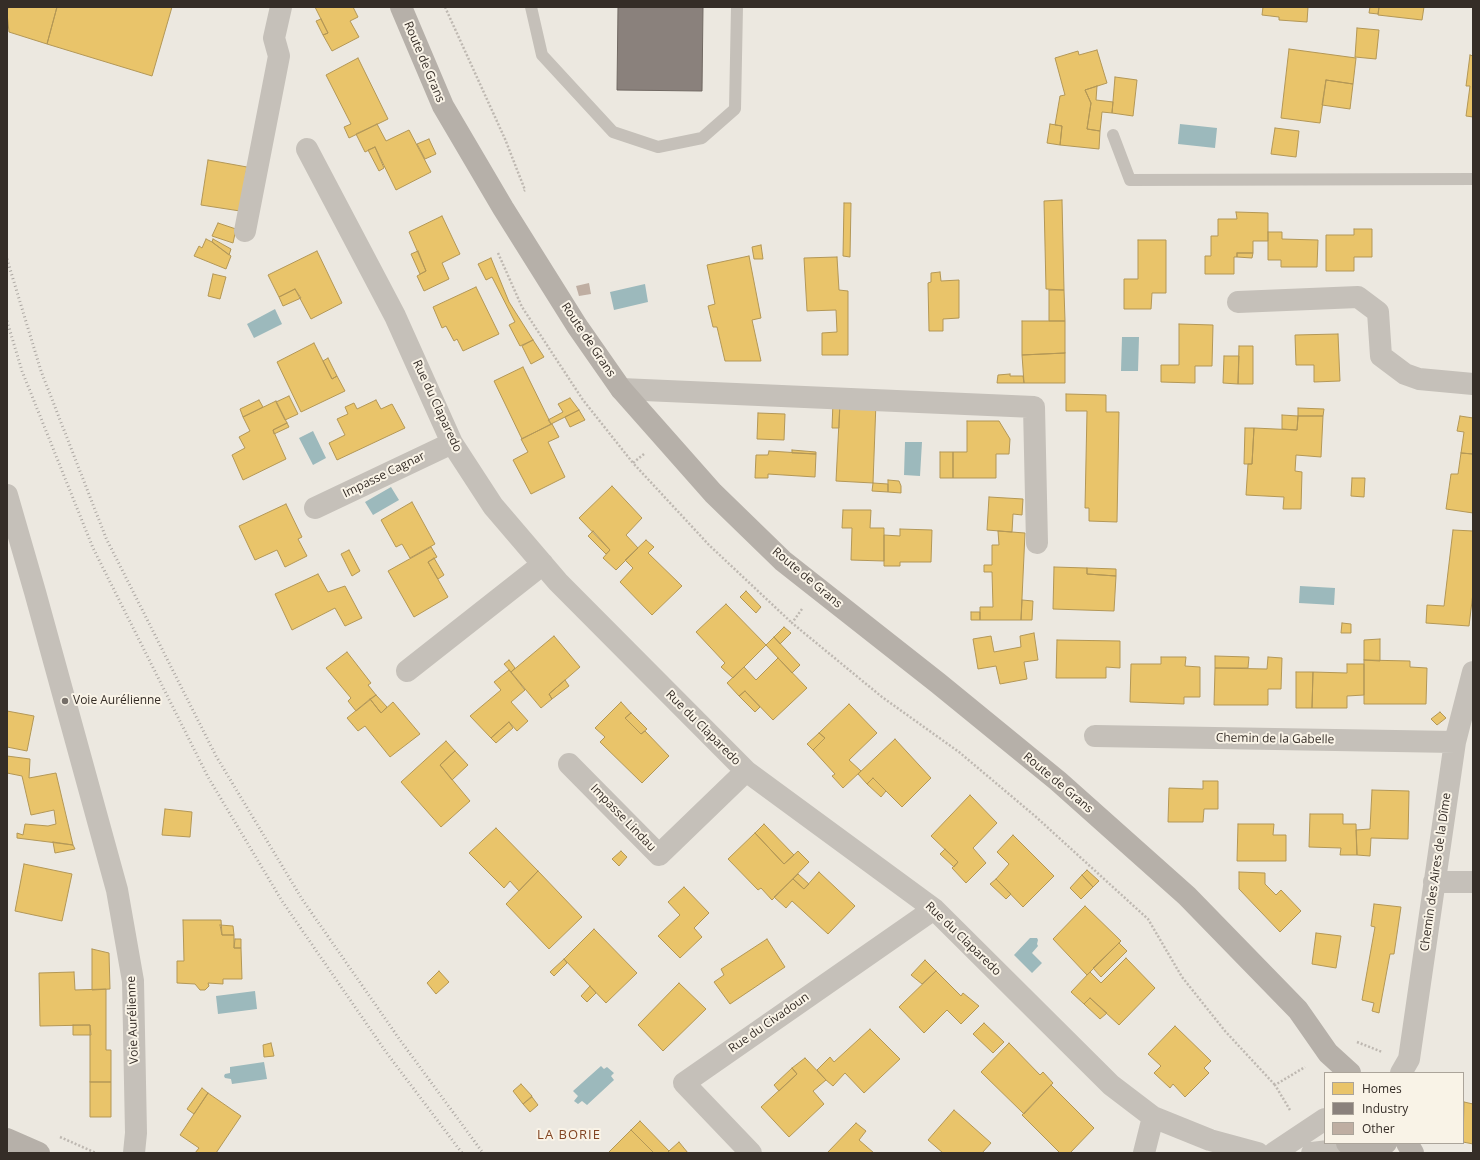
<!DOCTYPE html>
<html>
<head>
<meta charset="utf-8">
<style>
  body { margin:0 }
  #map { position:relative; width:1480px; height:1160px; overflow:hidden; background:#ece8e0; font-family:"Open Sans",sans-serif }
  canvas { display:block }
  .frame { position:absolute; inset:0; border:8px solid #352d27; pointer-events:none }
  .legend { position:absolute; left:1324px; top:1072px; width:140px; height:72px; box-sizing:border-box; background:#f9f3e7; border:1px solid #aba49a; margin:0; padding:5px 7px; list-style:none; font-size:12px; color:#352d27 }
  .legend li { display:flex; align-items:center; gap:8px; height:20px }
  .legend b { width:20px; border:1px solid #aba49a }
</style>
</head>
<body>
<div id="map">
<canvas width="1480" height="1160"></canvas>
<div class="frame"></div>
<ul class="legend">
<li><b style="height:11px;background:#e9c46a"></b>Homes</li>
<li><b style="height:11px;background:#8a817c"></b>Industry</li>
<li><b style="height:11px;background:#bfaea2"></b>Other</li>
</ul>
</div>
<script>
const ctx = document.querySelector('canvas').getContext('2d');
ctx.lineJoin = 'round';
function fill(path, color) {
  ctx.fillStyle = color;
  ctx.fill(path, 'evenodd');
}
function shape(rows) {
  const path = new Path2D();
  for (const r of rows) {
    path.moveTo(r[0], r[1]);
    for (let i = 2; i < r.length; i += 2) path.lineTo(r[i], r[i + 1]);
  }
  return path;
}
function trace(path, color, width, dash) {
  ctx.strokeStyle = color;
  ctx.lineWidth = width;
  ctx.lineCap = dash ? 'butt' : 'round';
  ctx.setLineDash(dash || []);
  ctx.stroke(path);
}
function write(font, color, halo, rows, align = 'center') {
  ctx.font = font + ' "Open Sans",sans-serif';
  ctx.lineWidth = 4;
  ctx.setLineDash([]);
  ctx.textBaseline = 'middle';
  ctx.strokeStyle = halo;
  ctx.fillStyle = color;
  for (const [text, x, y, turn = 0] of rows) {
    ctx.save();
    ctx.translate(x, y);
    ctx.rotate((+turn || 0) * Math.PI / 180);
    ctx.textAlign = isNaN(turn) ? turn : align;
    if (halo) ctx.strokeText(text, 0, 0);
    ctx.fillText(text, 0, 0);
    ctx.restore();
  }
}
fill(shape([
  [1180,124,1217,128,1215,148,1178,144],
  [645,284,648,302,614,310,610,292],
  [275,309,282,324,254,338,247,324],
  [1122,337,1139,337,1138,371,1121,371],
  [313,431,326,458,313,465,299,438],
  [905,442,922,442,920,476,904,475],
  [391,487,399,500,373,515,365,502],
  [1300,586,1335,588,1334,605,1299,603],
  [1030,938,1037,938,1038,940,1037,944,1038,946,1032,953,1042,963,1032,973,1014,955],
  [255,991,257,1009,218,1014,216,996],
  [264,1062,267,1079,232,1084,231,1079,225,1078,224,1076,225,1074,230,1073,230,1067],
  [601,1066,604,1069,607,1067,614,1073,611,1076,614,1080,587,1105,582,1101,578,1104,574,1101,578,1096,573,1091]
]), '#9cb9bc');
const homes = shape([
  [8,7,57,7,47,44,9,32,7,13,8,7],
  [57,7,172,7,152,76,47,44,57,7],
  [315,7,353,7,358,17,350,21,359,37,332,51,323,35,328,33,315,7],
  [1263,7,1308,7,1307,22,1279,20,1279,17,1262,15,1263,7],
  [1370,7,1379,7,1378,14,1369,13,1370,7],
  [1379,7,1424,7,1422,20,1378,15,1379,7],
  [321,19,328,33,323,35,316,21,321,19],
  [1357,28,1379,30,1376,59,1355,57,1357,28],
  [1289,49,1356,58,1353,84,1326,80,1320,123,1281,118,1289,49],
  [1097,50,1107,83,1085,90,1091,103,1087,129,1100,131,1099,149,1060,145,1062,126,1055,125,1060,96,1065,95,1055,58,1078,51,1079,55,1097,50],
  [1470,55,1473,56,1473,117,1466,116,1470,86,1466,86,1470,55],
  [358,58,388,119,349,138,344,127,351,124,326,75,358,58],
  [1115,77,1137,80,1133,116,1112,113,1115,77],
  [1326,80,1353,84,1350,109,1322,105,1326,80],
  [1097,86,1096,100,1113,102,1112,113,1102,112,1100,131,1087,129,1091,103,1085,90,1097,86],
  [377,124,386,141,409,130,431,172,396,190,375,147,365,152,356,134,377,124],
  [1050,124,1062,126,1060,145,1047,143,1050,124],
  [1275,128,1299,131,1296,157,1271,154,1275,128],
  [429,139,436,154,425,159,417,144,429,139],
  [375,147,384,168,379,171,368,150,375,147],
  [208,160,247,167,240,211,201,205,208,160],
  [1062,200,1064,290,1046,289,1044,201,1062,200],
  [844,203,851,203,850,257,843,256,844,203],
  [1236,212,1268,213,1268,241,1253,241,1253,253,1237,253,1237,257,1234,257,1234,274,1205,274,1205,256,1211,256,1211,236,1218,236,1218,219,1237,219,1236,212],
  [442,216,460,254,442,263,449,279,424,291,417,276,426,271,409,232,442,216],
  [218,223,236,229,233,243,212,236,218,223],
  [1354,229,1372,229,1372,257,1354,257,1354,271,1326,271,1326,235,1354,235,1354,229],
  [1268,232,1282,232,1282,239,1318,240,1317,267,1281,267,1281,260,1268,260,1268,232],
  [206,239,212,242,231,256,226,269,194,256,199,246,202,248,206,239],
  [213,239,231,249,229,255,212,242,213,239],
  [1138,240,1166,240,1166,293,1152,293,1151,309,1124,309,1124,279,1138,279,1138,240],
  [761,245,763,259,754,259,752,247,761,245],
  [317,251,342,303,311,319,295,289,279,297,268,275,317,251],
  [418,251,426,271,420,274,411,254,418,251],
  [1237,253,1253,253,1252,258,1237,257,1237,253],
  [749,256,761,318,752,320,761,361,725,361,717,327,713,327,708,306,715,304,707,265,749,256],
  [837,257,839,290,848,291,848,355,822,355,822,333,837,332,836,310,807,311,804,258,837,257],
  [491,258,509,302,533,340,520,346,509,325,515,322,492,277,486,280,478,264,491,258],
  [940,272,941,281,959,280,959,318,943,319,943,331,929,331,928,283,931,282,931,273,940,272],
  [213,274,226,277,220,299,208,296,213,274],
  [476,287,499,334,463,351,457,339,454,341,446,326,442,328,433,307,476,287],
  [295,289,301,298,283,306,279,297,295,289],
  [1049,290,1064,290,1065,321,1049,321,1049,290],
  [1022,321,1065,321,1065,353,1022,355,1022,321],
  [1179,324,1213,325,1212,366,1195,366,1195,383,1161,382,1161,365,1179,365,1179,324],
  [1338,334,1340,381,1314,382,1314,365,1296,365,1295,335,1338,334],
  [533,340,544,357,531,364,522,346,533,340],
  [314,343,332,379,337,376,345,391,301,412,277,362,314,343],
  [1239,346,1253,346,1253,384,1238,384,1239,346],
  [1065,353,1065,383,1024,383,1022,355,1065,353],
  [1224,356,1239,356,1238,384,1223,383,1224,356],
  [328,358,337,376,332,379,323,361,328,358],
  [523,367,551,424,522,439,494,381,523,367],
  [1010,374,1010,376,1023,376,1024,383,997,383,998,375,1010,374],
  [1066,394,1106,395,1106,412,1119,412,1117,522,1089,521,1089,508,1085,508,1087,411,1066,411,1066,394],
  [289,396,298,414,285,420,276,402,289,396],
  [570,398,579,410,551,424,548,420,563,412,558,404,570,398],
  [259,400,263,407,243,417,240,409,259,400],
  [376,400,381,409,392,404,405,428,337,460,329,443,345,435,337,419,348,414,345,407,354,403,357,409,376,400],
  [276,401,287,423,273,430,286,459,243,480,232,455,245,448,239,437,250,431,243,417,276,401],
  [833,402,840,402,839,428,832,428,833,402],
  [840,402,876,402,873,483,836,481,840,402],
  [1298,408,1324,409,1323,416,1298,416,1298,408],
  [579,410,585,420,570,427,565,417,579,410],
  [758,413,785,414,784,440,757,439,758,413],
  [1282,415,1298,416,1297,430,1282,429,1282,415],
  [1298,416,1323,416,1321,457,1296,455,1295,471,1302,472,1301,509,1283,509,1284,497,1246,495,1248,464,1252,464,1254,428,1297,430,1298,416],
  [1460,416,1473,418,1473,454,1461,453,1464,432,1457,431,1460,416],
  [967,421,999,421,1010,439,1009,454,996,454,996,478,953,478,953,452,967,452,967,421],
  [287,423,289,427,274,434,273,430,287,423],
  [552,424,559,437,548,442,565,477,531,494,513,460,528,452,521,439,552,424],
  [1245,428,1254,428,1252,464,1244,464,1245,428],
  [792,450,816,452,816,454,792,453,792,450],
  [769,451,816,454,815,477,768,474,768,478,755,478,756,455,768,455,769,451],
  [940,452,953,452,953,478,940,478,940,452],
  [1461,453,1473,454,1473,513,1446,509,1451,474,1458,474,1461,453],
  [1352,478,1365,478,1364,497,1351,496,1352,478],
  [888,480,899,481,901,486,901,493,888,492,888,480],
  [873,483,888,484,888,492,872,491,873,483],
  [612,486,642,518,626,535,638,548,616,570,603,558,610,550,579,518,612,486],
  [989,497,1023,499,1022,515,1013,514,1012,532,987,530,989,497],
  [412,502,435,544,410,558,402,544,396,547,381,520,412,502],
  [286,504,302,537,298,539,307,556,285,567,277,550,255,560,239,526,286,504],
  [843,510,871,510,870,528,884,528,884,561,851,560,852,528,842,528,843,510],
  [900,529,932,530,931,562,900,562,900,566,884,566,884,535,900,536,900,529],
  [1453,530,1473,531,1473,593,1469,626,1426,623,1427,605,1444,606,1453,530],
  [593,531,610,550,606,554,588,536,593,531],
  [998,531,1025,533,1021,620,980,620,980,607,993,607,992,572,984,572,984,565,992,565,992,545,999,545,998,531],
  [646,540,654,547,648,553,682,586,652,615,620,582,633,568,625,560,646,540],
  [431,547,437,557,428,562,448,597,414,617,388,571,431,547],
  [349,550,360,571,352,576,341,554,349,550],
  [434,558,444,575,438,579,428,562,434,558],
  [1054,567,1087,568,1087,574,1116,576,1114,611,1053,609,1054,567],
  [1087,568,1116,569,1116,576,1087,574,1087,568],
  [318,574,328,592,345,586,362,618,345,626,335,608,292,630,275,594,318,574],
  [746,591,761,607,756,613,740,597,746,591],
  [1022,600,1033,601,1032,620,1021,620,1022,600],
  [726,604,766,645,733,678,721,667,725,663,696,632,726,604],
  [971,612,980,612,980,620,971,620,971,612],
  [1342,623,1351,624,1351,633,1341,633,1342,623],
  [784,627,791,633,780,644,774,637,784,627],
  [1034,633,1038,660,1024,662,1027,679,1000,684,996,666,978,669,973,639,991,636,994,652,1021,647,1020,636,1034,633],
  [554,636,580,667,549,694,552,699,541,708,511,672,554,636],
  [774,637,800,665,792,673,766,645,774,637],
  [1380,639,1380,661,1364,660,1364,640,1380,639],
  [1057,640,1120,641,1120,668,1106,667,1106,678,1056,678,1057,640],
  [347,652,371,683,368,685,376,695,356,711,348,701,351,698,326,668,347,652],
  [1215,656,1249,657,1248,668,1215,668,1215,656],
  [1161,657,1186,657,1185,666,1200,667,1200,697,1184,697,1184,704,1130,702,1131,664,1161,664,1161,657],
  [1268,657,1282,658,1281,689,1268,689,1268,705,1214,705,1215,668,1267,669,1268,657],
  [778,658,807,688,773,720,745,691,739,696,727,683,744,667,756,680,778,658],
  [509,660,515,668,511,672,504,664,509,660],
  [1364,660,1410,661,1410,667,1427,668,1426,704,1364,704,1364,660],
  [1347,664,1364,664,1364,695,1347,696,1347,708,1312,708,1313,672,1347,673,1347,664],
  [509,670,525,690,511,702,528,721,517,731,509,722,491,738,470,716,501,690,494,682,509,670],
  [1296,672,1313,672,1312,708,1296,708,1296,672],
  [565,680,569,686,552,699,549,694,565,680],
  [745,691,760,707,755,712,739,696,745,691],
  [376,695,387,707,381,713,370,699,376,695],
  [370,699,381,713,393,702,420,734,390,757,365,726,358,731,347,718,370,699],
  [621,702,631,713,625,718,641,734,645,731,669,756,642,783,600,742,605,737,595,728,621,702],
  [849,704,877,733,849,760,861,771,843,788,832,776,835,774,813,750,825,738,819,733,849,704],
  [7,711,34,716,27,751,7,747,7,711],
  [1440,712,1446,718,1437,725,1431,719,1440,712],
  [631,713,647,729,641,734,625,718,631,713],
  [509,722,513,728,496,743,491,738,509,722],
  [819,733,825,738,813,750,807,744,819,733],
  [895,739,931,778,902,807,873,778,867,784,858,774,895,739],
  [446,741,455,751,440,765,470,801,441,827,401,782,446,741],
  [455,751,468,765,452,780,440,765,455,751],
  [7,756,30,759,29,778,56,773,73,845,17,838,17,833,23,835,25,824,48,826,56,824,54,810,31,815,22,776,7,773,7,756],
  [873,778,886,791,881,797,867,784,873,778],
  [1203,781,1218,781,1218,809,1204,809,1203,822,1168,822,1169,788,1203,789,1203,781],
  [1372,790,1409,791,1408,839,1371,838,1370,856,1357,855,1356,830,1370,829,1372,790],
  [970,795,997,823,973,848,986,863,966,883,952,868,958,862,931,836,970,795],
  [165,809,192,812,190,837,162,835,165,809],
  [1310,814,1343,814,1343,824,1356,824,1357,855,1340,855,1341,848,1309,847,1310,814],
  [764,824,794,855,784,864,755,833,764,824],
  [1238,824,1274,824,1273,835,1286,835,1286,861,1237,861,1238,824],
  [496,828,538,871,519,891,510,881,504,888,469,853,496,828],
  [755,833,784,864,798,851,809,862,772,900,761,888,758,890,728,859,755,833],
  [1013,835,1054,876,1023,907,996,879,1009,864,997,852,1013,835],
  [53,842,73,845,75,849,55,853,53,842],
  [945,849,958,862,954,867,940,854,945,849],
  [621,851,627,857,619,866,612,859,621,851],
  [24,864,72,874,62,921,15,911,24,864],
  [1087,870,1099,881,1093,887,1082,875,1087,870],
  [538,871,582,917,549,949,506,904,538,871],
  [819,872,855,906,828,934,792,901,786,908,774,897,793,879,804,889,819,872],
  [1239,872,1265,873,1265,884,1276,895,1281,890,1301,911,1280,932,1239,889,1239,872],
  [798,874,809,884,804,889,793,879,798,874],
  [1082,875,1093,887,1081,899,1070,888,1082,875],
  [996,879,1011,894,1006,899,990,884,996,879],
  [684,887,709,913,694,928,702,937,680,958,658,936,680,915,668,902,684,887],
  [1374,904,1401,907,1394,954,1390,954,1379,1013,1372,1011,1374,1003,1362,1000,1375,927,1371,926,1374,904],
  [1085,906,1121,941,1087,975,1053,939,1085,906],
  [183,920,221,920,222,935,234,935,234,948,241,948,242,979,223,979,223,984,208,983,209,986,205,990,200,990,195,984,177,983,177,961,184,961,183,920],
  [220,925,233,926,234,935,222,935,220,925],
  [594,929,637,973,606,1003,564,959,594,929],
  [1316,933,1341,936,1336,968,1312,964,1316,933],
  [235,939,241,939,241,948,234,948,235,939],
  [767,939,785,967,730,1004,714,982,724,975,721,969,767,939],
  [1119,943,1127,951,1101,977,1093,968,1119,943],
  [92,949,109,953,110,989,92,990,92,949],
  [1126,958,1155,988,1119,1025,1090,998,1084,1004,1071,992,1090,972,1101,983,1126,958],
  [564,959,567,963,554,976,550,972,564,959],
  [925,960,936,971,922,984,911,975,925,960],
  [439,971,449,982,436,994,427,983,439,971],
  [936,971,961,996,963,993,979,1006,961,1024,947,1010,924,1033,899,1007,936,971],
  [74,972,75,990,106,989,106,1050,111,1050,111,1082,90,1082,90,1025,40,1026,39,973,74,972],
  [679,983,706,1009,663,1051,638,1025,679,983],
  [590,986,596,993,587,1002,581,996,590,986],
  [1090,998,1107,1013,1100,1019,1084,1004,1090,998],
  [984,1023,1004,1042,993,1053,973,1034,984,1023],
  [73,1025,90,1025,91,1035,73,1035,73,1025],
  [1175,1026,1211,1061,1204,1068,1209,1073,1185,1097,1173,1084,1170,1088,1154,1073,1161,1066,1148,1054,1175,1026],
  [870,1029,900,1059,864,1093,845,1073,833,1086,826,1080,817,1070,830,1057,834,1062,870,1029],
  [271,1043,274,1056,264,1057,263,1045,271,1043],
  [1009,1043,1040,1075,1043,1072,1053,1083,1024,1114,981,1072,1009,1043],
  [805,1058,826,1080,813,1091,824,1104,789,1137,761,1107,797,1074,792,1068,805,1058],
  [792,1068,797,1074,779,1091,774,1085,792,1068],
  [90,1082,111,1082,111,1117,90,1117,90,1082],
  [521,1084,532,1096,523,1104,513,1091,521,1084],
  [1051,1085,1094,1128,1070,1153,1060,1153,1022,1115,1051,1085],
  [202,1088,208,1093,194,1114,187,1109,202,1088],
  [208,1093,241,1116,216,1153,195,1153,199,1148,180,1135,208,1093],
  [532,1097,538,1105,530,1112,523,1104,532,1097],
  [1464,1102,1473,1104,1473,1144,1463,1142,1464,1102],
  [954,1110,991,1143,982,1153,943,1153,928,1140,954,1110],
  [640,1121,669,1151,667,1153,654,1153,631,1130,640,1121],
  [856,1123,866,1131,859,1140,874,1153,827,1153,856,1123],
  [631,1130,654,1153,608,1153,631,1130],
  [679,1142,688,1153,667,1153,669,1151,679,1142]
]);
fill(homes, '#e9c46a');
trace(homes, '#b39756', 1);
const industry = shape([
  [618,7,703,7,702,91,617,90,618,7]
]);
fill(industry, '#8a817c');
trace(industry, '#706862', 1);
fill(shape([
  [589,283,591,294,579,296,576,286]
]), '#bfaea2');
trace(shape([
  [445,7,505,139,525,190,524,191],
  [498,253,522,307,583,400,633,463],
  [644,454,633,463,709,545,792,623],
  [802,609,792,623,882,697,959,752,1035,816,1148,919,1182,977,1225,1031,1275,1085],
  [1357,1042,1382,1052],
  [1290,1110,1275,1085,1305,1067],
  [60,1137,96,1153]
]), '#beb8b1', 2.5, [2, 2]);
trace(shape([
  [531,7,542,55,613,132,658,147,702,138,735,109,737,7],
  [1113,135,1130,180,1473,179]
]), '#c5c0b9', 12);
trace(shape([
  [307,149,395,316,452,443,493,506,558,582,746,771,934,909,1111,1085,1153,1117,1210,1140,1258,1153],
  [245,231,279,56,274,38,281,7],
  [1238,302,1358,297,1378,312,1381,356,1405,374,1419,379,1473,384],
  [621,389,1034,407,1037,543],
  [7,495,35,592,117,890,133,981,136,1133,134,1153],
  [315,508,452,443],
  [407,671,543,564],
  [1095,736,1455,742],
  [569,764,659,855,746,771],
  [1434,882,1473,882],
  [1401,1073,1409,1059,1455,742,1473,672],
  [751,1153,684,1083,934,909],
  [1144,1153,1153,1117],
  [1274,1153,1325,1119],
  [1312,1153,1354,1148]
]), '#c5c0b9', 22);
trace(shape([
  [401,7,443,106,503,208,577,326,621,389,713,493,783,561,938,683,1058,781,1187,896,1298,1010,1328,1053,1350,1073],
  [7,1139,39,1153],
  [1347,1143,1354,1148,1364,1150,1375,1149,1386,1143],
  [1407,1143,1413,1153]
]), '#b6b0a9', 22);
trace(shape([
  [7,259,41,371,106,538,216,756,302,899,400,1040,483,1153],
  [7,321,22,371,93,548,208,777,282,901,386,1052,462,1153]
]), '#ada8a3', 3, [1, 3]);
for (const [x, y, r, color] of [
  [65,701,4,"#756e68"]
]) {
  const dot = new Path2D();
  dot.arc(x, y, r, 0, 2 * Math.PI);
  ctx.fillStyle = color;
  ctx.fill(dot);
  trace(dot, '#f9f3e7', 1.5);
}
write('12px', '#352d27', '#f9f3e7', [
  ["Route de Grans",424,62,67],
  ["Route de Grans",588,340,56],
  ["Rue du Claparedo",437,406,65],
  ["Impasse Cagnar",384,475,-26],
  ["Route de Grans",807,578,40],
  ["Rue du Claparedo",703,728,45],
  ["Chemin de la Gabelle",1275,739,1],
  ["Route de Grans",1058,783,40],
  ["Impasse Lindau",623,818,46],
  ["Chemin des Aires de la Dîme",1436,872,-82],
  ["Rue du Claparedo",963,939,44],
  ["Voie Aurélienne",133,1020,-92],
  ["Rue du Civadoun",769,1023,-35]
]);
write('12px', '#352d27', '#f9f3e7', [
  ["Voie Aurélienne",73,701]
], 'left');
ctx.letterSpacing = '1px';
write('13px', '#824422', '#f9f3e7', [
  ["LA BORIE",569,1135]
]);
ctx.letterSpacing = '0px';
</script>
</body>
</html>
